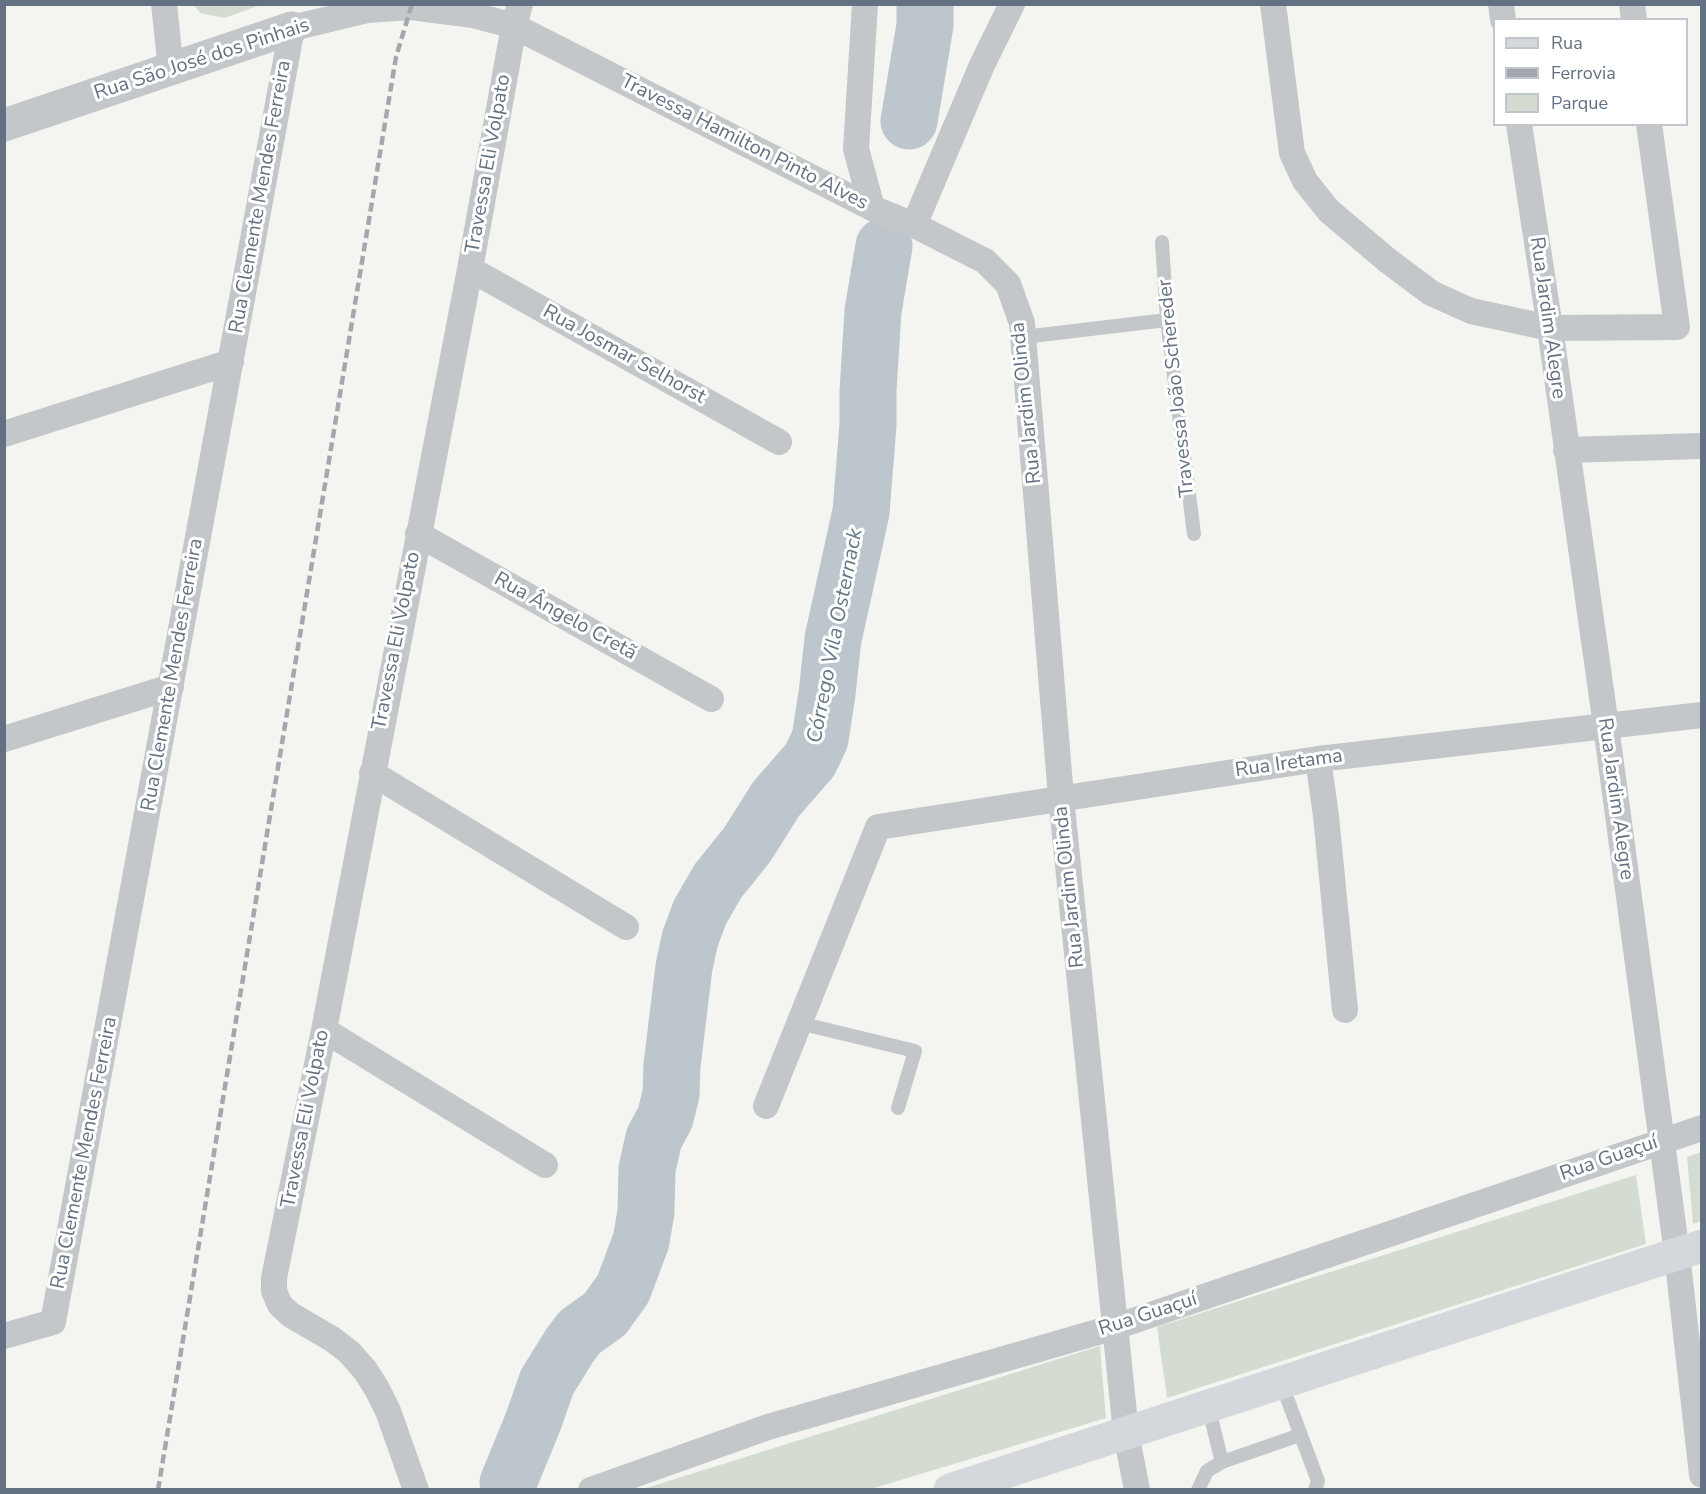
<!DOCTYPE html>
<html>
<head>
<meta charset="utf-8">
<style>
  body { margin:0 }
  #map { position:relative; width:1706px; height:1494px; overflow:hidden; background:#f4f5f0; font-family:"Nunito Sans",sans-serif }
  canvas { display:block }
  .frame { position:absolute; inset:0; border:6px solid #637182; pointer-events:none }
  .legend { position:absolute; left:1493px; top:18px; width:195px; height:108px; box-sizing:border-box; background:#fff; border:2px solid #c1c6cd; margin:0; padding:8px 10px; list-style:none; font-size:18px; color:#637182 }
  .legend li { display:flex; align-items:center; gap:12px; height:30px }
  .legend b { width:30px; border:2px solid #c1c6cd }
</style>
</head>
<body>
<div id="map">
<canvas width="1706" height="1494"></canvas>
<div class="frame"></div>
<ul class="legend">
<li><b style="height:8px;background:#d4d8dc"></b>Rua</li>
<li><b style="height:8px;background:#a4a8ae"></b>Ferrovia</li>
<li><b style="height:16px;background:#d4dcd1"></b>Parque</li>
</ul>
</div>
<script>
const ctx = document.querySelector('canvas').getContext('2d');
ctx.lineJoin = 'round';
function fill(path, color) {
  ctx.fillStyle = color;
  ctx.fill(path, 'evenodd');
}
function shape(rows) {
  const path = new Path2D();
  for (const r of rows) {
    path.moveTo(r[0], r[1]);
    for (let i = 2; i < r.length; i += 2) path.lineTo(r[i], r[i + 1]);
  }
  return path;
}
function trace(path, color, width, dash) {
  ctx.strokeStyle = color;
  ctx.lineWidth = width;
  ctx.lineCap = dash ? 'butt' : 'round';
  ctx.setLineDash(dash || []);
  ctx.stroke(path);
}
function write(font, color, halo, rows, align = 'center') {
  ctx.font = font + ' "Nunito Sans",sans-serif';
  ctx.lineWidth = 6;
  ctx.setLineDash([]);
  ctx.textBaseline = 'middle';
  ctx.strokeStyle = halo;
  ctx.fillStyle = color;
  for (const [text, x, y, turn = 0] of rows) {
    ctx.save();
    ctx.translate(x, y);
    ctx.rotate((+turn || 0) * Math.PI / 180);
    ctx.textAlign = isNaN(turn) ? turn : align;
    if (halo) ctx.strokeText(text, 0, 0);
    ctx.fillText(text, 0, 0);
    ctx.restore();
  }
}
fill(shape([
  [194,5,261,5,224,18,200,13],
  [1701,1152,1701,1221,1693,1224,1687,1157],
  [1636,1175,1646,1244,1167,1398,1157,1327],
  [1100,1346,1106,1418,871,1489,643,1489]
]), '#d4dcd1');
trace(shape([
  [909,121,925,25,925,4],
  [508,1483,533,1422,547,1382,570,1345,580,1332,605,1314,623,1289,641,1241,646,1212,647,1169,654,1138,665,1118,671,1094,672,1065,684,967,690,939,700,912,718,881,747,845,776,799,810,760,820,739,827,694,833,639,861,512,868,425,868,391,873,311,884,246]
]), '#bdc6cc', 57);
trace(shape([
  [1162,242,1167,320,1194,534],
  [1023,337,1167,320],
  [799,1023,915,1051,898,1108],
  [1281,1382,1318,1481,1315,1490],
  [1208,1406,1222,1462],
  [1198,1490,1207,1471,1222,1462,1300,1435]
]), '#c4c7ca', 14);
trace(shape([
  [164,4,171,70],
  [865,4,856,149,872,208],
  [1273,4,1292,153,1305,181,1329,211,1387,260,1431,293,1471,311,1550,328,1677,327,1649,124],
  [1501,4,1503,20],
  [1632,4,1634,20],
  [1519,124,1550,328,1606,726,1677,1254,1702,1475],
  [914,225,982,65,1012,4],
  [470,269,779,442],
  [4,434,231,362],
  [1566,450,1702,446],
  [418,534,711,699],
  [4,739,171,687],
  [1318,759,1326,816,1345,1010],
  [372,773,626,927],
  [324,1030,545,1165],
  [766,1106,878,827,1318,759,1702,715],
  [4,1336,53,1322,292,28,367,10,411,7,473,15,514,26,872,208,914,225,985,261,1008,284,1022,323,1061,797,1126,1433,1137,1490],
  [416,1490,388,1411,377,1389,365,1370,349,1352,332,1339,291,1315,280,1305,274,1291,274,1278,324,1030,470,269,514,26,520,4],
  [591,1490,768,1427,1115,1327,1702,1128]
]), '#c4c7ca', 26);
trace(shape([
  [4,125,292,28]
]), '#c4c7ca', 33);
trace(shape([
  [950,1490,1702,1246]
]), '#d4d8dc', 33);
trace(shape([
  [158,1490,396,57,412,4]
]), '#a4a8ae', 4.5, [9, 4.5]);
write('20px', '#637182', '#fff', [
  ["Rua São José dos Pinhais",202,60,-18],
  ["Travessa Hamilton Pinto Alves",744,143,27],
  ["Travessa Eli Volpato",489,164,-80],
  ["Rua Clemente Mendes Ferreira",261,197,-80],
  ["Rua Jardim Alegre",1547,318,82],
  ["Rua Josmar Selhorst",624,355,29],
  ["Travessa João Schereder",1177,388,-96],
  ["Rua Jardim Olinda",1027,403,-96],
  ["Rua Ângelo Cretã",565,617,29],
  ["Travessa Eli Volpato",397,641,-79],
  ["Rua Clemente Mendes Ferreira",173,675,-80],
  ["Rua Iretama",1289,764,-8],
  ["Rua Jardim Alegre",1615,799,82],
  ["Rua Jardim Olinda",1070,887,-96],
  ["Travessa Eli Volpato",306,1119,-79],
  ["Rua Clemente Mendes Ferreira",85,1153,-79],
  ["Rua Guaçuí",1609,1159,-19],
  ["Rua Guaçuí",1148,1315,-18]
]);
write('italic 21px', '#637986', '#fff', [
  ["Córrego Vila Osternack",836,636,-79]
]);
</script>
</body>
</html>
